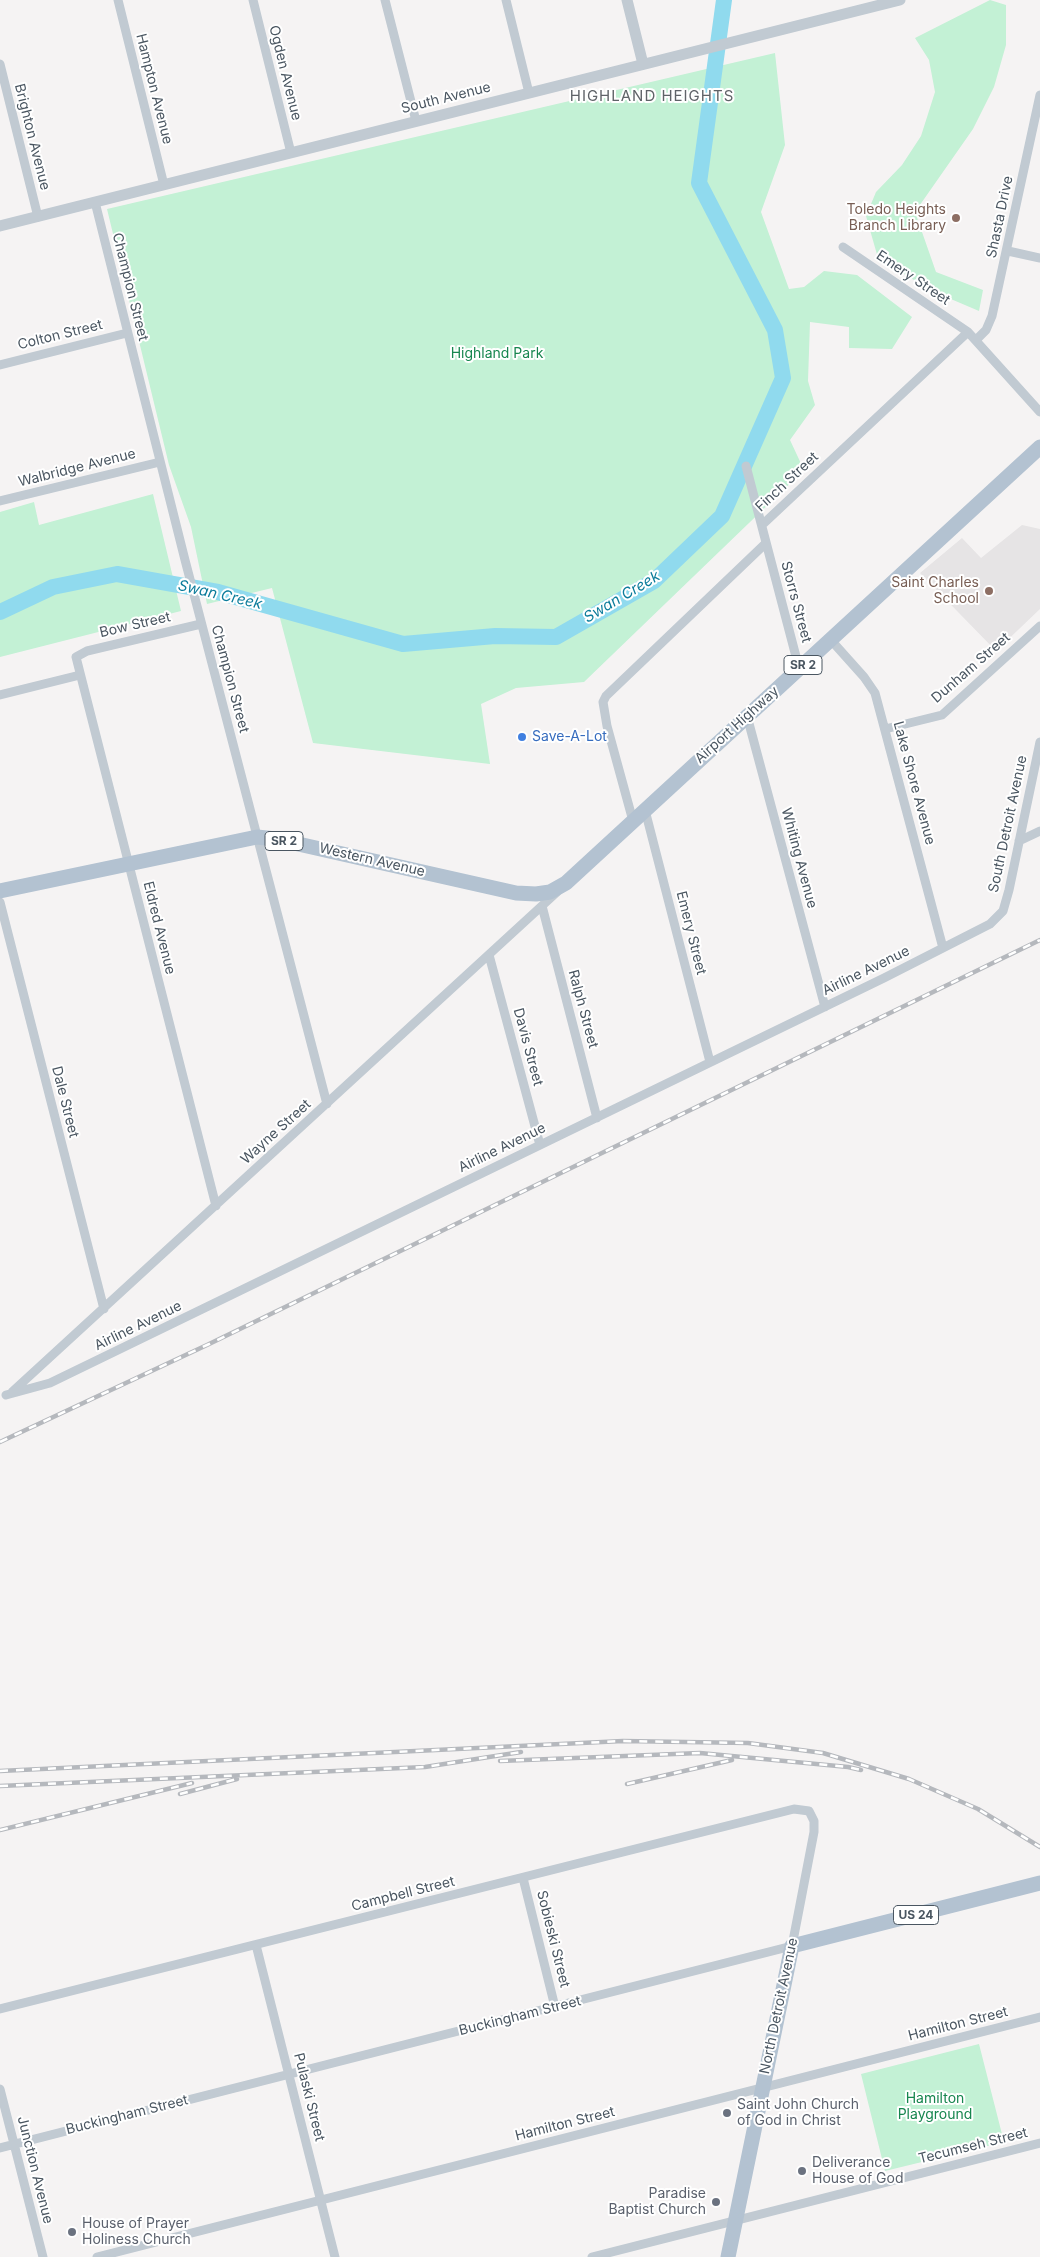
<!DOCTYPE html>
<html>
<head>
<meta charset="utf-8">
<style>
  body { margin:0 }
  canvas { display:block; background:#f5f3f3 }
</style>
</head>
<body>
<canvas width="1040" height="2257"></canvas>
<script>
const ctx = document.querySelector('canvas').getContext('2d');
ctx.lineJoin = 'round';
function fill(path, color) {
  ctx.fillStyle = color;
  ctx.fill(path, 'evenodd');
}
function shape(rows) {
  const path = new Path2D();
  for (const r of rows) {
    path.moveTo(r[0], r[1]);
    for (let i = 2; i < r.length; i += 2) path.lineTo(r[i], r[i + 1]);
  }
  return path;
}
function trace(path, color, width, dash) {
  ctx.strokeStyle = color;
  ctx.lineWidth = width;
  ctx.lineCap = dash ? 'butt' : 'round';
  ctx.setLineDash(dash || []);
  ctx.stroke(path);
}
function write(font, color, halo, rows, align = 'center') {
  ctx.font = font + ' Inter,sans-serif';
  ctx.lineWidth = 4;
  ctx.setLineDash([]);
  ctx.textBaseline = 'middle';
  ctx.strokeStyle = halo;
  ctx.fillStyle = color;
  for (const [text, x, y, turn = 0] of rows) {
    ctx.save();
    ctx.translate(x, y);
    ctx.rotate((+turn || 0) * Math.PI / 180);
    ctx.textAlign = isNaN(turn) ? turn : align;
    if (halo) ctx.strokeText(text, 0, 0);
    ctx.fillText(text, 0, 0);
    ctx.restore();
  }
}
fill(shape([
  [1022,525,1040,529,1040,609,996,651,920,573,962,538,981,558]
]), '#e6e4e5');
fill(shape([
  [990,0,1006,5,1006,45,994,87,973,129,915,212,936,272,983,290,979,311,932,291,878,258,866,216,876,192,902,165,921,136,935,92,929,60,915,38],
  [775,53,785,145,761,212,789,289,804,287,824,271,857,275,912,317,892,349,849,348,849,327,810,322,808,381,815,405,790,440,804,470,584,682,516,688,481,704,490,764,313,743,272,588,207,604,191,527,169,465,107,209],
  [153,494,181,611,0,657,0,512,34,502,39,525],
  [979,2044,1004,2142,885,2171,861,2074]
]), '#c3f1d5');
trace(shape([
  [0,612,53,587,117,574,218,592,403,644,495,636,556,637,654,581,722,516,783,378,775,330,699,183,724,0]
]), '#90daee', 16);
trace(shape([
  [118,0,164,185],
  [253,0,291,153],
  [385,0,416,121],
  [506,0,529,93],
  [0,64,38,217],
  [95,202,185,560,327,1104],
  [843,247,968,332,1040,412],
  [1008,251,1040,258],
  [976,340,986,330,992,316,1040,95],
  [0,365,127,333],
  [746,466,799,668],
  [0,501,160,462],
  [762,525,968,332],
  [201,624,87,651,76,657,216,1206],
  [830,639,864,677,875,693,943,948],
  [0,695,80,675],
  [747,716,825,1007],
  [885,729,942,715,1040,626],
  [645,810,710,1062],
  [633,821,607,726,603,702,606,696,766,543],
  [1019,841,1040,831],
  [0,902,104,1309],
  [542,906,597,1118],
  [489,955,540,1145],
  [12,1392,557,892],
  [6,1395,50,1383,884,978,990,924,1003,911,1009,890,1040,742],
  [523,1878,555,2007],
  [256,1945,335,2257],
  [0,2009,794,1809,809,1811,814,1821,814,1832,792,1946,0,2148],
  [0,2089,43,2257],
  [97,2257,1040,2017],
  [592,2257,1040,2143]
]), '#c1cad2', 9);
trace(shape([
  [627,0,643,64],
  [0,226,900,0]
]), '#c1cad2', 11);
trace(shape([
  [0,891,257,837,276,839,516,893,536,894,550,892,566,883,1040,447],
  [728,2257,792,1946,1040,1883]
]), '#b3c2d1', 15);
const rail = shape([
  [0,1442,207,1345,1040,940],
  [500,1761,700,1753,848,1767,861,1770],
  [0,1771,623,1741,748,1743,823,1753,909,1779,978,1809,1040,1847],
  [627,1784,732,1760],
  [0,1786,425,1767,521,1752],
  [180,1794,237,1779],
  [0,1830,192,1783]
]);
trace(rail, '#b5b8bd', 4.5);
trace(rail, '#fff', 2.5, [8]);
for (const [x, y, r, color] of [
  [956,218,5,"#8d6e63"],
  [989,591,5,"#8d6e63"],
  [522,737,5,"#3f7fe0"],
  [727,2113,5,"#6b7280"],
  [802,2171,5,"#6b7280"],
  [716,2202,5,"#6b7280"],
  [72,2232,5,"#6b7280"]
]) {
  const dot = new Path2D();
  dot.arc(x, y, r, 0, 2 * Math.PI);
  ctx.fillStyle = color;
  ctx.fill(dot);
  trace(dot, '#fff', 2);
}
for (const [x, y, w] of [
  [803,665,38],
  [284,841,38],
  [916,1915,45]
]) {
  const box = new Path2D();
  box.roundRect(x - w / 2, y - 9.5, w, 19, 4);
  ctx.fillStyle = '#fff';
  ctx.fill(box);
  trace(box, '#4a5661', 1);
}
write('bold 12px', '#4a5661', null, [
  ["SR 2",803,665],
  ["SR 2",284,841],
  ["US 24",916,1915]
]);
write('14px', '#4a5661', '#fff', [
  ["Ogden Avenue",285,73,76],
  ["Hampton Avenue",154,89,76],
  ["South Avenue",446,98,-14],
  ["Brighton Avenue",32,137,76],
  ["Shasta Drive",1000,217,-78],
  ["Emery Street",913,278,34],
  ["Champion Street",130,287,76],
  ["Colton Street",60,335,-14],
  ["Walbridge Avenue",77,468,-14],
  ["Finch Street",787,482,-43],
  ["Storrs Street",796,602,75],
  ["Bow Street",135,625,-13],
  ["Dunham Street",971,668,-41],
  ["Champion Street",230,679,75],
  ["Airport Highway",737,725,-42],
  ["Lake Shore Avenue",914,783,75],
  ["South Detroit Avenue",1008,824,-78],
  ["Whiting Avenue",799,858,75],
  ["Western Avenue",372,860,13],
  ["Eldred Avenue",159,928,76],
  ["Emery Street",691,933,76],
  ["Airline Avenue",866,971,-26],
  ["Ralph Street",583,1009,75],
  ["Davis Street",528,1047,75],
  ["Dale Street",65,1102,76],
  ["Wayne Street",276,1132,-42],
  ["Airline Avenue",502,1148,-26],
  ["Airline Avenue",138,1326,-26],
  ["Campbell Street",403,1894,-14],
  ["Sobieski Street",553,1939,76],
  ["North Detroit Avenue",779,2006,-78],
  ["Buckingham Street",520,2016,-14],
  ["Hamilton Street",958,2024,-14],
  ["Pulaski Street",309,2097,76],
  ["Buckingham Street",127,2115,-14],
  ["Hamilton Street",565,2124,-14],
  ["Tecumseh Street",973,2146,-14],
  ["Junction Avenue",35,2170,76]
]);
write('14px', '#785e54', '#fff', [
  ["Toledo Heights",946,210],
  ["Branch Library",946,226],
  ["Saint Charles",979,583],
  ["School",979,599]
], 'right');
write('14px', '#17864f', '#fff', [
  ["Highland Park",497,354],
  ["Hamilton",935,2099],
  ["Playground",935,2115]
]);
write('14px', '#366cbe', '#fff', [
  ["Save-A-Lot",532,737]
], 'left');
write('14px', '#5b616d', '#fff', [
  ["Saint John Church",737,2105],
  ["of God in Christ",737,2121],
  ["Deliverance",812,2163],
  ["House of God",812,2179],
  ["Paradise",706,2194,"right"],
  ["Baptist Church",706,2210,"right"],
  ["House of Prayer",82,2224],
  ["Holiness Church",82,2240]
], 'left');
ctx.letterSpacing = '1px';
write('15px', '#5f6368', '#fff', [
  ["HIGHLAND HEIGHTS",652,96]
]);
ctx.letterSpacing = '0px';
write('italic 15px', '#0c7c9b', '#fff', [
  ["Swan Creek",220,595,13],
  ["Swan Creek",622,597,-31]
]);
</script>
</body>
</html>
